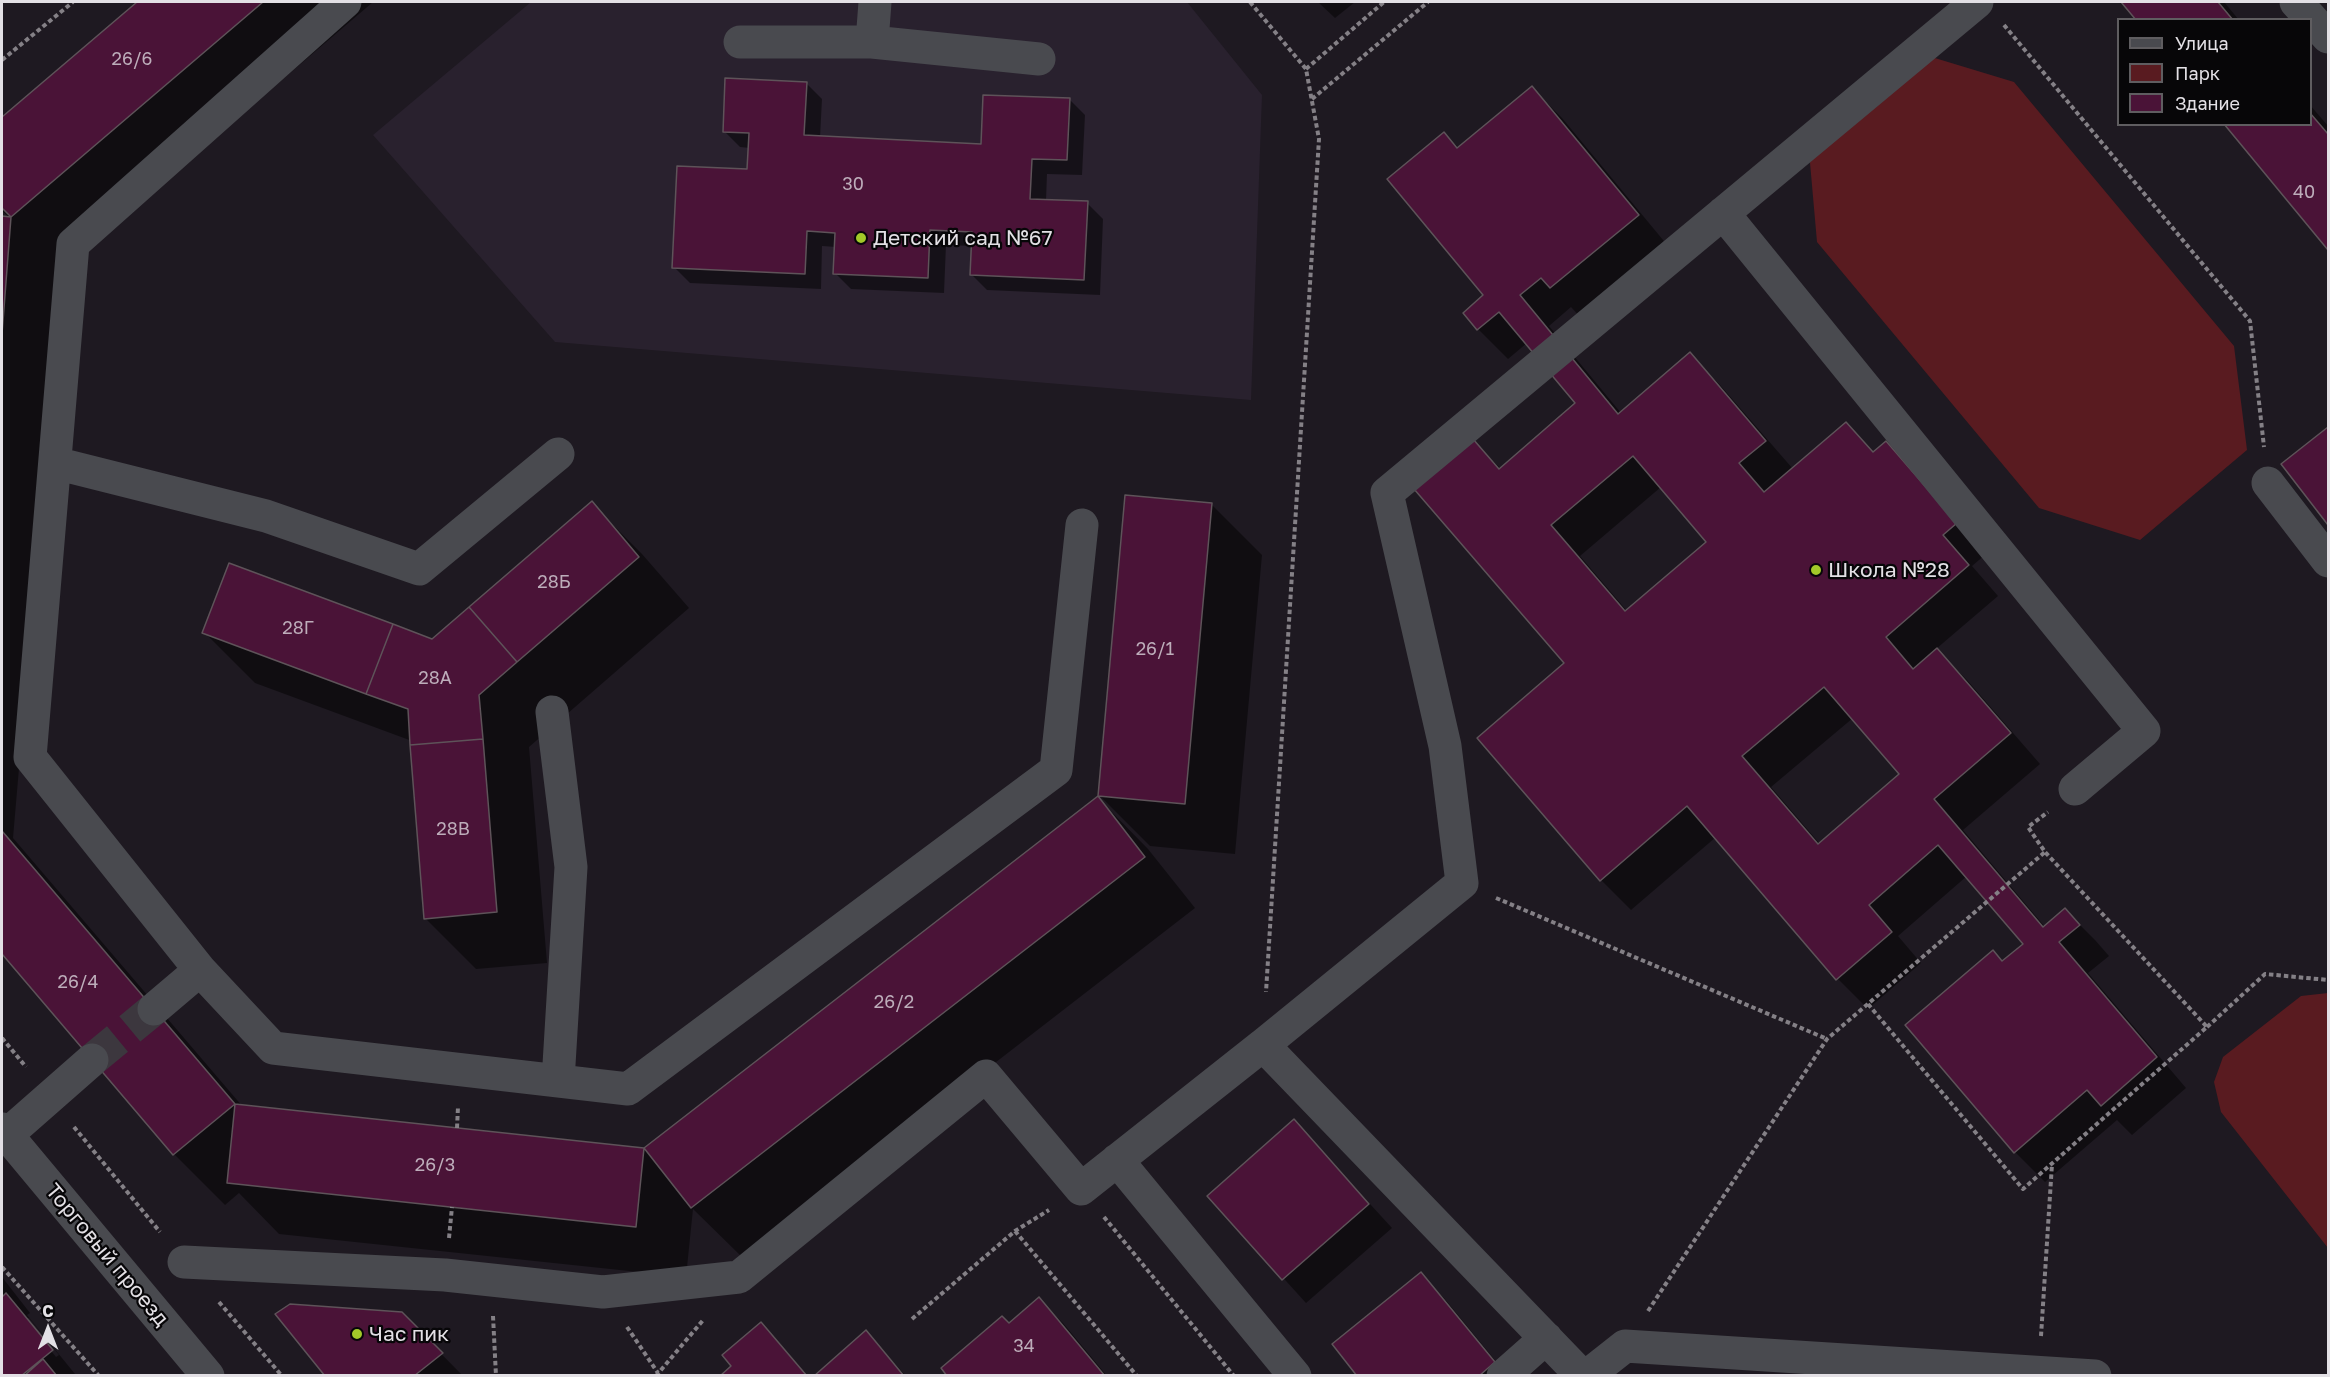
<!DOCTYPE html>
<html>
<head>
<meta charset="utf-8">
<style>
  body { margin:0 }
  #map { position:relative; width:2330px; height:1377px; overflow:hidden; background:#1e1921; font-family:"Golos Text",sans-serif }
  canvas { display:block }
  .frame { position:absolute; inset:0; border:3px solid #e3e0e5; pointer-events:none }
  .legend { position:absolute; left:2117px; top:18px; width:195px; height:108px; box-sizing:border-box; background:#070608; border:2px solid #5f5d60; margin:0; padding:8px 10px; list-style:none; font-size:18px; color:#e3e0e5 }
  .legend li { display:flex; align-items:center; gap:12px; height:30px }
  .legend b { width:30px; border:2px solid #5f5d60 }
  .north { position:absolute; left:18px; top:1299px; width:60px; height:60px; -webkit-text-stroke:4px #070608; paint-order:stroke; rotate:0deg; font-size:16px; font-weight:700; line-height:24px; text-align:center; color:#e3e0e5 }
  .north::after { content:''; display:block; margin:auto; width:21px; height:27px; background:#e3e0e5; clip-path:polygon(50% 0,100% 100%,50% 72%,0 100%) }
</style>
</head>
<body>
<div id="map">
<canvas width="2330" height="1377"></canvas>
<div class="frame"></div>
<ul class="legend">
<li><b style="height:8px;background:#494a4f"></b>Улица</li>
<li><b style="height:16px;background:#591b20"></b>Парк</li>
<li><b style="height:16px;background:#4a1337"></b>Здание</li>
</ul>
<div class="north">С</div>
</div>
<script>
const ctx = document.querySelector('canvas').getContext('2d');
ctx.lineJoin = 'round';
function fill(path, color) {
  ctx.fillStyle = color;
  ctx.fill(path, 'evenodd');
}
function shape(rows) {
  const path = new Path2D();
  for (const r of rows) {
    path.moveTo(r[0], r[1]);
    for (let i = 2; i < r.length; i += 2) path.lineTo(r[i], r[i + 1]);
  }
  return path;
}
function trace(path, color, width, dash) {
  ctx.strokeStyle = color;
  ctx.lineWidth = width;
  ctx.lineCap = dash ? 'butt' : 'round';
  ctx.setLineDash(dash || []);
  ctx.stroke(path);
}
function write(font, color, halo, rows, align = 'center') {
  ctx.font = font + ' "Golos Text",sans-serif';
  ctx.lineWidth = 4.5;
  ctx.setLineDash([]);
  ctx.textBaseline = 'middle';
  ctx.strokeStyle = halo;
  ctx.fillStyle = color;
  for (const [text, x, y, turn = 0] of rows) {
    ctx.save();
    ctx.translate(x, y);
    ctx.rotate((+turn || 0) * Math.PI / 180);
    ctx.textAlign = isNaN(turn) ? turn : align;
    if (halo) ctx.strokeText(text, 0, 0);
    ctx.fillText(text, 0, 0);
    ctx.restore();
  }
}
fill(shape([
  [531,2,1187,2,1262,95,1251,400,555,342,373,135]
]), '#29212e');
fill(shape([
  [1915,52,2014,82,2234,346,2247,450,2140,540,2039,508,1817,242,1808,140],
  [2328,993,2328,1248,2221,1112,2214,1082,2223,1057,2301,996]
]), '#591b20');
fill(shape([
  [139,2,373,2,62,268,13,838,243,1107,644,1149,1098,798,1148,849,1195,908,743,1258,693,1209,686,1277,279,1234,239,1193,225,1205,174,1154,2,952,2,218,10,218,2,211,2,119],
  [1318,2,1355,2,1335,18],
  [2123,2,2224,2,2239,20,2138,20],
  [806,83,822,99,820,138,983,145,1069,99,1085,115,1082,175,1047,174,1046,201,1087,203,1103,219,1100,295,987,290,971,274,973,246,946,245,944,293,851,289,835,273,836,247,822,246,821,289,690,283,674,267,749,171,750,148,740,147,724,131],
  [1532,88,1562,118,1668,246,1581,318,1571,307,1549,326,1621,413,1690,354,1720,385,1793,469,1846,424,1875,453,1886,443,1916,473,1986,554,1972,566,1998,596,1936,649,1967,680,2040,764,1963,830,2045,927,2065,910,2095,940,2109,956,2088,973,2186,1088,2132,1135,2117,1120,2045,1182,2015,1152,2003,963,2025,944,1967,876,1898,936,1921,963,1868,1009,1838,979,1716,837,1631,910,1601,880,1566,664,1473,441,1501,469,1578,404,1527,343,1508,359,1478,329,1486,295,1444,134,1459,148],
  [1661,487,1708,542,1627,611,1580,556],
  [1853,718,1902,774,1820,844,1771,787],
  [2310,105,2328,126,2328,248,2226,124,2310,124],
  [2328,429,2328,523,2283,464],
  [591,503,642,554,689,608,529,747,547,963,476,969,425,918,412,741,255,683,204,632,432,641],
  [1211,504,1262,555,1235,854,1150,846,1099,795],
  [1294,1121,1392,1228,1306,1303,1209,1196],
  [1420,1274,1444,1298,1508,1376,1359,1376],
  [2,1277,30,1313,27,1315,75,1374,73,1376,2,1376],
  [25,1318,29,1318,59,1355,56,1357],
  [1039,1300,1063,1323,1107,1376,949,1376],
  [402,1314,463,1376,327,1376],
  [761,1324,777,1340,807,1376,722,1376,733,1366],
  [866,1332,906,1376,816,1376]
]), '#0007');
const building = shape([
  [137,2,263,2,11,217,2,208,2,117,137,2],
  [2121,2,2218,2,2233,20,2136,20,2121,2],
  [725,78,807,82,804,135,981,144,983,95,1070,98,1067,160,1032,159,1030,199,1088,201,1084,280,970,275,972,232,930,230,928,278,833,274,835,233,807,231,805,274,672,268,677,166,747,169,749,133,723,132,725,78],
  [1532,86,1639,215,1550,288,1541,278,1520,295,1618,414,1690,352,1766,441,1739,463,1764,492,1846,422,1873,452,1886,441,1957,523,1943,535,1969,565,1886,637,1913,669,1937,648,2011,733,1934,799,2043,927,2065,908,2080,925,2059,942,2157,1057,2101,1106,2087,1090,2014,1153,1905,1025,1993,950,2002,961,2023,944,1938,845,1869,905,1892,932,1836,980,1687,806,1600,881,1477,738,1564,663,1414,489,1473,439,1499,469,1575,403,1499,312,1477,330,1463,313,1483,295,1387,179,1444,132,1457,148,1532,86],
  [1633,456,1706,542,1625,611,1551,525,1633,456],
  [1824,687,1899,774,1818,844,1742,756,1824,687],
  [2310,113,2328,134,2328,250,2224,124,2310,124,2310,113],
  [2,216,11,217,2,334,2,216],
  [2328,427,2328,525,2281,464,2328,427],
  [1125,495,1212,503,1185,804,1098,796,1125,495],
  [592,501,639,557,517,662,469,607,592,501],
  [229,563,393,624,366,694,202,633,229,563],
  [469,607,517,662,479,695,483,739,410,745,408,709,366,694,393,624,432,639,469,607],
  [483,739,497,912,424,919,410,745,483,739],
  [1098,796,1145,857,691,1208,644,1148,1098,796],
  [2,831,235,1104,173,1155,2,954,2,831],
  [235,1104,644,1148,636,1227,227,1183,235,1104],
  [1294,1119,1369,1204,1282,1280,1207,1196,1294,1119],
  [1421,1272,1495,1362,1479,1376,1357,1376,1332,1344,1421,1272],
  [6,1293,53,1350,21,1376,2,1376,2,1297,6,1293],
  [1039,1297,1105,1376,947,1376,941,1368,1002,1316,1009,1323,1039,1297],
  [290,1304,402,1312,443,1353,414,1376,325,1376,275,1314,290,1304],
  [761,1322,807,1376,720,1376,731,1366,722,1355,761,1322],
  [866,1330,904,1376,814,1376,866,1330],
  [43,1359,57,1376,24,1376,43,1359]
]);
fill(building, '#4a1337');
trace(building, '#5e5359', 1.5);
trace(shape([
  [92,1060,154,1009]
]), '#3c373e', 33, [33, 16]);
trace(shape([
  [1250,2,1306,69,1319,139,1266,992],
  [2004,25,2250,321,2264,447],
  [2,60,73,2],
  [1306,69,1384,2],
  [1312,99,1428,2],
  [1496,898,1827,1039],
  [1868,1004,2023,1189,2207,1027,2045,852],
  [2207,1027,2265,974,2328,980],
  [2,1038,26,1067],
  [74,1127,160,1232],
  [457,1128,458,1107],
  [1104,1217,1234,1376],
  [1015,1231,1137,1376],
  [449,1238,452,1207],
  [2,1267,99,1376],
  [219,1302,282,1376],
  [1648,1311,1827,1039,2045,852,2028,827,2048,812],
  [493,1316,496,1376],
  [912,1319,1015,1231,1049,1210],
  [627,1327,658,1373],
  [2041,1336,2052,1164],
  [656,1376,704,1319]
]), '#848086', 4, [4.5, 3]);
trace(shape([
  [345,2,73,244,30,757,200,970,273,1048,628,1089,1056,770,1082,525],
  [2296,2,2328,37],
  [740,42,872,42,875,2],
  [872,42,1039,59],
  [1723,213,2144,731,2075,789],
  [55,463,266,516,419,569,558,454],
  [2268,483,2328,561],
  [552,712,571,867,558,1081],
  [154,1009,200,970],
  [1263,1045,1462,883,1445,746,1387,493,1977,2],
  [2,1129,208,1376],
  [2,1139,92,1060],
  [1117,1160,1295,1376],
  [184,1262,445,1275,603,1292,739,1277,986,1076,1081,1189,1263,1045,1582,1376],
  [1503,1376,1546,1338],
  [1587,1376,1625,1346,2095,1376]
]), '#494a4f', 33);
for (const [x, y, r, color] of [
  [861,238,6,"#a2c929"],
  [1816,570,6,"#a2c929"],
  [357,1334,6,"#a2c929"]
]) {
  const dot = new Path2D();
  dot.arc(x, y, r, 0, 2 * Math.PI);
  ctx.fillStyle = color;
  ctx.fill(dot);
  trace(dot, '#070608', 2);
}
write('18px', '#bdadba', null, [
  ["26/6",132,59],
  ["30",853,184],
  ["40",2304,192],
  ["28Б",554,582],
  ["28Г",298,628],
  ["26/1",1155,649],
  ["28А",435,678],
  ["28В",453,829],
  ["26/4",78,982],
  ["26/2",894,1002],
  ["26/3",435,1165],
  ["34",1024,1346]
]);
write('21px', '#e3e0e5', '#070608', [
  ["Детский сад №67",873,238],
  ["Школа №28",1828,570],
  ["Час пик",369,1334]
], 'left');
write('21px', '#e3e0e5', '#070608', [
  ["Торговый проезд",107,1255,50]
]);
</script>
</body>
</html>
